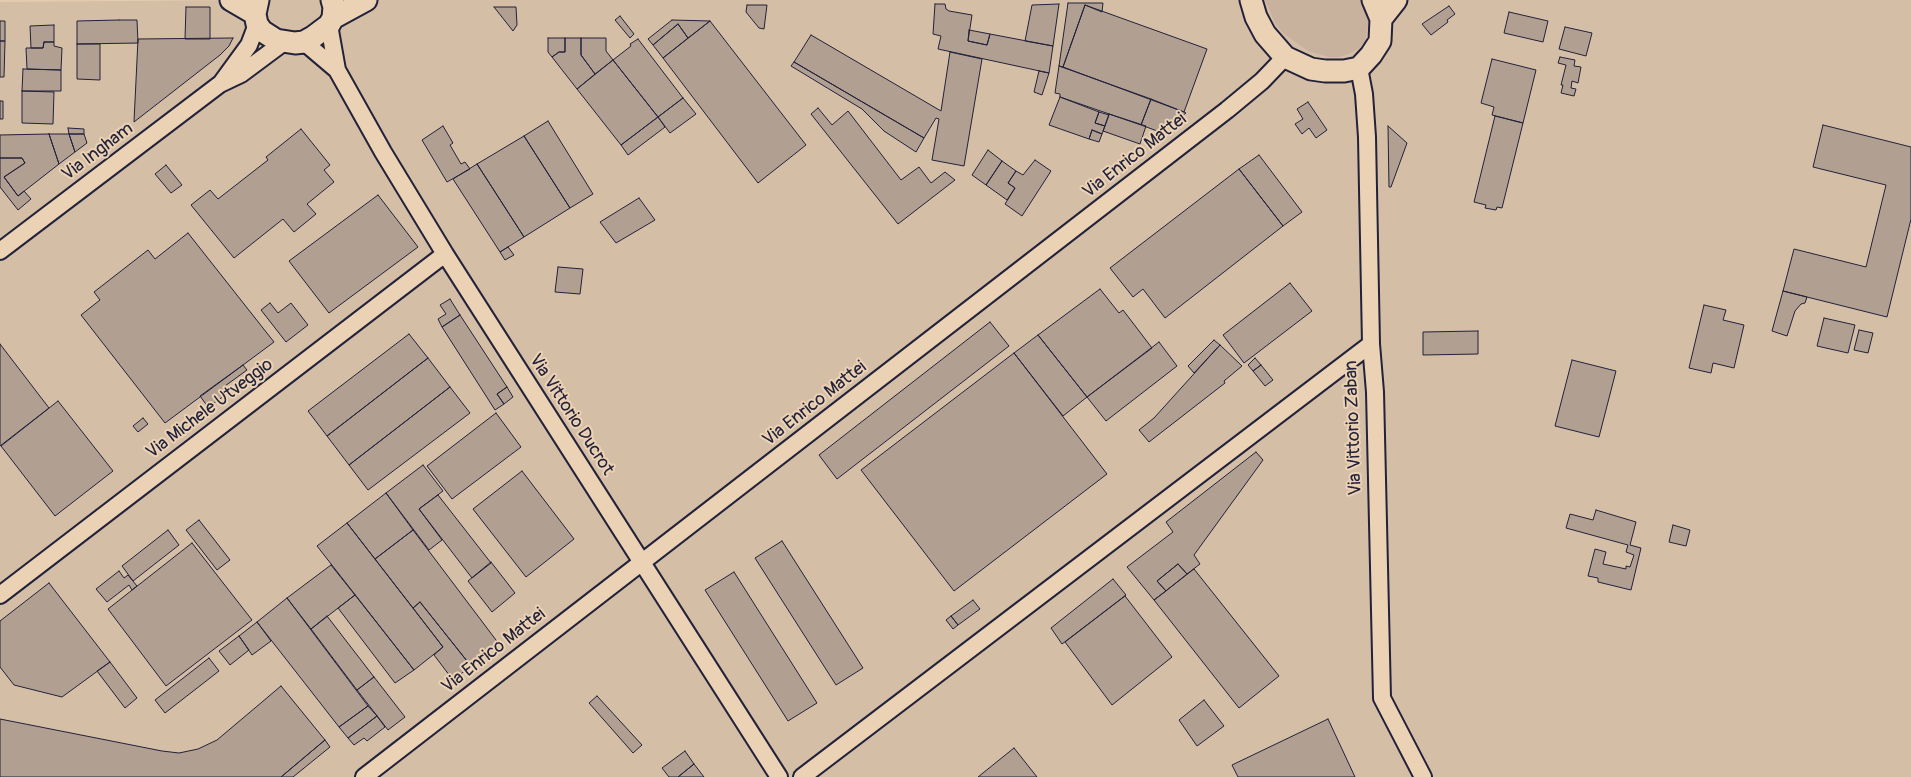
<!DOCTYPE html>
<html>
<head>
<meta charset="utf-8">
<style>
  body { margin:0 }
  canvas { display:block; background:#e4cbaf }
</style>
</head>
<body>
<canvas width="1911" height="777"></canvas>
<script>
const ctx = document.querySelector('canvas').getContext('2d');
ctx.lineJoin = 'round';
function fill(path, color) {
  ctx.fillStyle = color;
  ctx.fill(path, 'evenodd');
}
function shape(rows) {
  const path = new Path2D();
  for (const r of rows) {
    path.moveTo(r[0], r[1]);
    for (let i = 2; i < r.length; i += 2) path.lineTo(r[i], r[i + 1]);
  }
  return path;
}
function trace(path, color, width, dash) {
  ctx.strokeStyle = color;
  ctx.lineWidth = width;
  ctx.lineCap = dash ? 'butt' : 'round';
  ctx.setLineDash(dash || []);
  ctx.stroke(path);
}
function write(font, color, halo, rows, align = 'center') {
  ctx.font = font + ' Pangolin,sans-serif';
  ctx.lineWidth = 4;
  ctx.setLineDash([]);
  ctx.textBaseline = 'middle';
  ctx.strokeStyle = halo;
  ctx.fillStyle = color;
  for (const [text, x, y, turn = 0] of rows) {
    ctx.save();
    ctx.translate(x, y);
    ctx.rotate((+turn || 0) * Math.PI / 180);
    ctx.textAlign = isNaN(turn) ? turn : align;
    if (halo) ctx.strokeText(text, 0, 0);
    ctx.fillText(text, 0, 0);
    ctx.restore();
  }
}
fill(shape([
  [247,0,1911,0,1911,777,0,777,0,2]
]), '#d5bea6');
fill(shape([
  [1265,0,1361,0,1369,22,1365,41,1359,48,1349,54,1339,57,1329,57,1308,51,1283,33,1275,23]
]), '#c8b29e');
const building = shape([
  [1068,3,1103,3,1102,12,1085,5,1063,67,1059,66,1068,3],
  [935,4,945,4,946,9,949,11,972,15,968,41,987,45,990,34,1053,46,1049,73,938,49,941,36,933,34,935,4],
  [1059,4,1053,46,1025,41,1032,5,1059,4],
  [747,5,767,5,764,29,759,28,746,12,747,5],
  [1085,5,1207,49,1184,112,1063,67,1085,5],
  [1449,6,1455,14,1447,20,1448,22,1431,35,1422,24,1449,6],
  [186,7,210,7,210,39,185,39,186,7],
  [494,7,516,7,517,25,513,31,494,7],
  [1509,12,1548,21,1543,42,1504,33,1509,12],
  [620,16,634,34,630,38,615,20,620,16],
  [119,20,137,20,138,43,77,44,77,21,119,20],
  [672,20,710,21,688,38,678,24,653,45,648,39,672,20],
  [0,21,5,21,5,41,0,41,0,21],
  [710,21,806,145,758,183,663,58,710,21],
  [678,24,688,38,663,58,653,45,678,24],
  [54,25,54,42,44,42,43,48,31,48,30,26,54,25],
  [1565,27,1592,33,1586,56,1559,49,1565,27],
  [969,30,990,34,987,45,968,41,969,30],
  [811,35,941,111,950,52,982,59,964,166,932,160,939,119,936,118,924,138,794,62,811,35],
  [233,38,229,46,220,55,134,122,138,39,233,38],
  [548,38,565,38,565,52,559,52,552,57,548,52,548,38],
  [565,38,581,38,581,55,595,74,577,89,552,57,559,52,565,52,565,38],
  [581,38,606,38,606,51,613,60,595,74,581,55,581,38],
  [638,39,683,98,658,117,613,60,631,46,630,44,638,39],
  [0,41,5,41,4,77,0,77,0,41],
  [44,42,54,42,54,46,62,48,61,70,27,69,26,48,43,48,44,42],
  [77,44,100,44,100,80,77,79,77,44],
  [1560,57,1575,60,1574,66,1581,67,1578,83,1572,81,1571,88,1576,89,1574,96,1561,93,1563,85,1561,85,1566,65,1558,63,1560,57],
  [1492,59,1536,70,1523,123,1492,115,1494,107,1481,103,1492,59],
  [613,60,658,117,621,145,577,89,613,60],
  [794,62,924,138,916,152,884,131,862,109,791,66,794,62],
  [1059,66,1151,99,1141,125,1060,97,1060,94,1055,93,1059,66],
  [23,69,61,70,61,91,22,91,23,69],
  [1039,71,1049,73,1042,95,1034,92,1039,71],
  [22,91,54,92,53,124,22,123,22,91],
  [1060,97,1099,112,1095,123,1105,126,1102,134,1092,130,1089,139,1049,125,1060,97],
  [683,98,696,114,670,133,658,117,683,98],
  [1151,99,1184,112,1186,113,1160,132,1141,125,1151,99],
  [0,101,3,101,3,119,0,119,0,101],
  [1308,102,1327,130,1316,138,1309,128,1302,134,1295,124,1303,119,1297,109,1308,102],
  [818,108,832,125,848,111,901,180,919,167,931,183,945,172,955,180,898,224,811,114,818,108],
  [1099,112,1109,115,1105,126,1095,123,1099,112],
  [1109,114,1146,126,1140,144,1103,131,1109,114],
  [1495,116,1523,123,1502,208,1497,207,1496,210,1485,208,1486,205,1474,202,1495,116],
  [658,117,665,127,628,155,621,145,658,117],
  [548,121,593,194,570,208,524,136,548,121],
  [1823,125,1911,147,1911,219,1887,317,1783,291,1794,249,1866,267,1886,185,1813,167,1823,125],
  [443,126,453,143,450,145,461,164,465,162,470,169,447,182,422,140,443,126],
  [1388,126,1407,143,1391,187,1389,187,1388,126],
  [68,128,84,129,84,134,69,134,68,128],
  [301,129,330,165,324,170,334,182,307,204,316,214,294,232,283,219,234,258,191,205,210,190,218,199,268,160,266,157,301,129],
  [1092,130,1102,134,1099,142,1089,139,1092,130],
  [49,134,69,134,75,152,59,164,49,134],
  [49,134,59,164,18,196,4,177,25,163,22,158,0,158,0,135,49,134],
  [69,134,84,134,87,143,75,152,69,134],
  [524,136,570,208,524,237,477,164,524,136],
  [988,150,1002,161,986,185,972,175,988,150],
  [1259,155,1302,212,1283,226,1239,169,1259,155],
  [0,158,22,158,25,163,4,177,18,196,24,191,31,199,18,210,0,187,0,158],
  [1035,160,1051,171,1022,216,1005,204,1015,188,1008,183,1016,171,1023,175,1035,160],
  [1002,161,1016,171,1008,183,1015,188,1007,200,986,185,1002,161],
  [477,164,524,237,500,252,453,179,477,164],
  [166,165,182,185,171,193,155,174,166,165],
  [1239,169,1283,226,1165,318,1143,289,1133,297,1110,268,1239,169],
  [378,195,418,247,329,313,289,261,378,195],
  [639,198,655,220,616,243,600,222,639,198],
  [188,233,274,342,165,423,81,315,100,300,94,292,148,250,155,259,188,233],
  [508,247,514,255,505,260,500,252,508,247],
  [558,267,583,269,580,294,555,292,558,267],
  [1290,283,1312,311,1244,363,1223,335,1290,283],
  [1100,289,1119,313,1123,310,1152,348,1087,397,1038,335,1100,289],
  [1783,291,1807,297,1805,303,1801,304,1795,311,1787,336,1772,331,1783,291],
  [450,299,460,315,442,327,438,319,446,314,440,305,450,299],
  [270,303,278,313,291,303,308,325,286,342,261,310,270,303],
  [1704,305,1726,310,1723,320,1744,325,1734,368,1713,363,1711,373,1689,368,1704,305],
  [460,315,507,387,497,394,504,404,495,410,442,327,460,315],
  [1824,318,1855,325,1848,353,1817,346,1824,318],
  [990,322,1009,346,837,479,819,455,990,322],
  [1859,330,1873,333,1868,353,1854,350,1859,330],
  [1478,331,1478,354,1423,355,1423,332,1478,331],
  [409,334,428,358,327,436,308,411,409,334],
  [1038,335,1087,397,1063,416,1014,353,1038,335],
  [1214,340,1220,345,1194,373,1188,366,1214,340],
  [1159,342,1177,366,1106,421,1087,397,1159,342],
  [0,344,49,408,0,446,0,344],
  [1220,345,1242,366,1224,381,1225,383,1149,442,1139,430,1154,418,1220,345],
  [1014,353,1107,474,954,591,861,470,1014,353],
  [428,358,450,387,349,465,327,436,428,358],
  [1255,358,1261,365,1253,371,1248,365,1255,358],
  [1572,360,1616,371,1599,437,1555,426,1572,360],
  [243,365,247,370,225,386,230,392,208,407,200,396,243,365],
  [1261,365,1273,380,1265,386,1253,371,1261,365],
  [450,387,470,413,368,490,349,465,450,387],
  [507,387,513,397,504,404,497,394,507,387],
  [58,401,113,471,55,516,1,446,58,401],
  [496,413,521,447,452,499,427,466,496,413],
  [143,418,148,424,138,432,133,426,143,418],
  [1256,452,1263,460,1194,555,1200,564,1187,574,1178,564,1157,581,1166,591,1154,600,1127,567,1173,532,1166,522,1256,452],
  [423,465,443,491,419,509,442,540,429,550,386,493,423,465],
  [522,471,574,539,526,577,473,509,522,471],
  [386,493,413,530,375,559,347,523,386,493],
  [438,495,491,563,472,578,419,509,438,495],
  [1596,510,1636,522,1630,545,1641,548,1631,590,1598,582,1598,578,1588,576,1595,549,1606,552,1603,564,1626,569,1626,566,1630,567,1634,555,1626,552,1628,545,1566,528,1570,514,1593,520,1596,510],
  [199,520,230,560,217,570,186,530,199,520],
  [347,523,443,647,414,670,317,546,347,523],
  [1673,525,1690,530,1686,546,1669,542,1673,525],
  [168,530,179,545,133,581,122,566,168,530],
  [413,530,499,644,471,666,420,602,413,608,375,559,413,530],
  [782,541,863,668,836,685,755,558,782,541],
  [192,543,252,620,166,686,108,609,192,543],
  [491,562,515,593,492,612,468,581,491,562],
  [1178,564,1187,574,1166,591,1157,581,1178,564],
  [331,565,355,595,311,629,287,598,331,565],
  [1194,569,1279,676,1239,708,1154,600,1194,569],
  [119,571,124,578,128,575,137,586,132,590,129,585,107,602,96,589,119,571],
  [734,572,817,703,788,721,705,590,734,572],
  [1113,579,1126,595,1062,644,1051,628,1113,579],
  [49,583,110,662,62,697,14,685,0,667,0,621,49,583],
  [355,595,414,670,395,683,338,608,355,595],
  [1125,596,1172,657,1112,705,1065,642,1125,596],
  [287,598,368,706,339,727,257,622,287,598],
  [973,600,980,609,958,625,951,616,973,600],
  [420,602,471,666,453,680,434,655,443,647,413,608,420,602],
  [327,616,374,677,357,690,311,629,327,616],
  [951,616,958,625,953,629,946,620,951,616],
  [257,622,271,641,252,655,239,636,257,622],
  [239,636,249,650,230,665,219,651,239,636],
  [209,658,219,671,165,713,155,700,209,658],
  [110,662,137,698,125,708,97,671,110,662],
  [374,677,405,717,388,730,357,690,374,677],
  [281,686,325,740,281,777,0,777,0,719,162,751,179,753,198,749,217,740,281,686],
  [597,696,642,745,633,753,589,703,597,696],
  [1204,700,1224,726,1197,746,1179,720,1204,700],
  [368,706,377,716,348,738,339,727,368,706],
  [377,716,385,727,367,741,364,738,354,745,348,738,377,716],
  [1328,719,1355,777,1238,777,1232,765,1328,719],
  [325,740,330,747,293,777,281,777,325,740],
  [1014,748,1037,777,978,777,1014,748],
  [685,751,694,764,678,777,669,777,662,768,685,751],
  [694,764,704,777,678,777,694,764]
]);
fill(building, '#b19f91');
trace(building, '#22223b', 1);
const minor = shape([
  [329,25,337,70,383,152,445,254,779,777],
  [304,42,337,70],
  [1359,68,1364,94,1367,137,1371,344,1375,392,1382,698,1423,777],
  [222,82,249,45,257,24],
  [0,251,220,84,241,74,284,42],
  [0,595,445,254],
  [364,777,1227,110,1262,81,1285,57],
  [802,777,1371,344]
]);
const tertiary = shape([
  [231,0,255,14],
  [258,0,255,14,257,24,262,31,276,40,295,43,304,42,313,37,329,25,333,18,334,7,332,0],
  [1251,0,1256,17,1265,34,1285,57,1311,69,1325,71,1344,71,1359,68,1371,55,1380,41,1381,19,1373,0],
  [333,18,366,0],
  [1381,19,1396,0]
]);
trace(minor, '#22223b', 20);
trace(tertiary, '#22223b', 25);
trace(minor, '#ecd2b4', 16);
trace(tertiary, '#ecd2b4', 21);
write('18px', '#22223b', '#ecd2b4', [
  ["Via Ingham",98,152,-37],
  ["Via Enrico Mattei",1135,156,-38],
  ["Via Enrico Mattei",815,404,-38],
  ["Via Michele Utveggio",210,409,-37],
  ["Via Vittorio Ducrot",571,415,57],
  ["Via Vittorio Zaban",1354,428,-92],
  ["Via Enrico Mattei",494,651,-38]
]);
</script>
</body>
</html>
